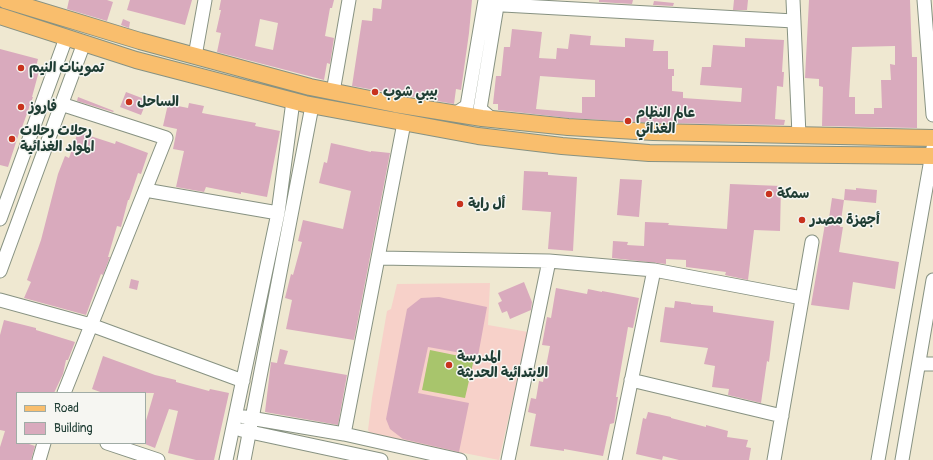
<!DOCTYPE html>
<html>
<head>
<meta charset="utf-8">
<style>
  body { margin:0 }
  #map { position:relative; width:933px; height:460px; overflow:hidden; background:#efe8d1; font-family:Pangolin,sans-serif }
  canvas { display:block }
  .legend { position:absolute; left:16px; top:392px; width:130px; height:52px; box-sizing:border-box; background:#f6f6f2; border:1px solid #a0aca6; margin:0; padding:5px 7px; list-style:none; font-size:12px; color:#1f3d34 }
  .legend li { display:flex; align-items:center; gap:8px; height:20px }
  .legend b { width:20px; border:1px solid #a0aca6 }
</style>
</head>
<body>
<div id="map">
<canvas width="933" height="460"></canvas>
<ul class="legend">
<li><b style="height:5px;background:#f9be6d"></b>Road</li>
<li><b style="height:11px;background:#d9aabd"></b>Building</li>
</ul>
</div>
<script>
const ctx = document.querySelector('canvas').getContext('2d');
ctx.lineJoin = 'round';
function fill(path, color) {
  ctx.fillStyle = color;
  ctx.fill(path, 'evenodd');
}
function shape(rows) {
  const path = new Path2D();
  for (const r of rows) {
    path.moveTo(r[0], r[1]);
    for (let i = 2; i < r.length; i += 2) path.lineTo(r[i], r[i + 1]);
  }
  return path;
}
function trace(path, color, width, dash) {
  ctx.strokeStyle = color;
  ctx.lineWidth = width;
  ctx.lineCap = dash ? 'butt' : 'round';
  ctx.setLineDash(dash || []);
  ctx.stroke(path);
}
function write(font, color, halo, rows, align = 'center') {
  ctx.font = font + ' Pangolin,"Playpen Sans Arabic",sans-serif';
  ctx.lineWidth = 3;
  ctx.setLineDash([]);
  ctx.textBaseline = 'middle';
  ctx.strokeStyle = halo;
  ctx.fillStyle = color;
  for (const [text, x, y, turn = 0] of rows) {
    ctx.save();
    ctx.translate(x, y);
    ctx.rotate((+turn || 0) * Math.PI / 180);
    ctx.textAlign = isNaN(turn) ? turn : align;
    if (halo) ctx.strokeText(text, 0, 0);
    ctx.fillText(text, 0, 0);
    ctx.restore();
  }
}
fill(shape([
  [490,283,488,325,528,332,499,460,464,453,462,458,373,438,368,430,372,398,387,311,391,309,397,284]
]), '#f7d1c9');
fill(shape([
  [430,350,474,359,465,398,422,390]
]), '#a8c56c');
fill(shape([
  [69,0,107,0,113,2,107,21,67,9],
  [130,0,192,0,185,25,127,10],
  [221,0,334,0,332,8,330,8,325,36,334,38,330,64,327,63,324,80,217,52,221,33,216,32,221,10,219,10],
  [260,19,278,23,273,50,255,46],
  [382,0,472,0,469,33,461,90,456,89,454,104,352,86,362,20,372,21,373,8,381,9],
  [599,0,633,0,632,4,599,2],
  [734,0,748,0,747,10,733,10],
  [809,0,910,0,912,57,917,57,917,128,822,126,823,87,819,86,819,79,805,78],
  [895,46,895,65,890,64,891,80,881,80,882,108,874,108,874,114,855,114,855,97,849,97,852,47],
  [654,1,674,3,673,6,653,5],
  [123,19,130,22,129,28,121,25],
  [512,29,542,32,539,58,556,59,557,48,568,49,570,34,591,36,590,45,625,47,625,38,654,40,653,51,668,51,668,69,674,69,674,76,672,76,672,91,683,92,683,98,741,102,742,88,700,85,702,67,711,67,713,45,745,47,745,38,784,40,782,72,784,72,783,87,777,86,775,119,785,120,784,125,653,123,569,118,498,110,498,104,493,104,496,76,501,76,504,47,510,47],
  [540,76,595,80,595,97,582,97,582,113,536,109],
  [0,49,38,59,35,70,39,71,32,97,33,97,21,130,20,130,8,167,0,165],
  [126,92,147,100,141,115,120,107],
  [78,97,114,111,113,112,77,101],
  [189,103,204,106,202,113,256,123,255,126,280,131,267,197,241,192,241,194,206,187,204,192,176,187,184,151,173,149,177,129,163,126,168,104,188,108],
  [78,132,115,144,116,141,148,153,141,174,138,173,129,200,128,200,121,227,117,226,108,257,110,257,103,275,101,274,86,315,24,298,31,282,27,280,41,240,58,174,65,156,69,158],
  [331,143,371,152,371,151,390,153,354,340,286,329,292,300,285,298,291,274,293,275,302,242,298,241,303,220,343,229,351,191,319,183,324,162,327,163],
  [524,171,548,172,548,175,577,177,573,251,548,249,551,212,522,210],
  [620,179,642,180,639,217,617,215],
  [730,184,781,186,780,231,754,230,748,280,725,275,726,272,686,267,686,260,666,259,666,264,612,258,613,241,628,242,627,245,644,246,645,222,669,223,668,225,727,229],
  [856,188,877,190,876,203,844,200,845,189,856,190],
  [832,198,844,200,840,227,843,227,839,252,899,262,895,289,853,282,849,310,811,305,825,224,828,225],
  [131,279,139,281,137,290,129,288],
  [524,282,532,302,531,310,510,319,507,311,502,313,498,303,502,301,498,293],
  [556,288,587,294,588,289,602,292,602,291,639,298,633,328,628,327,616,397,618,397,614,423,610,424,603,456,564,449,564,451,530,446,536,414,528,412,531,398,536,399,539,381,543,382,550,346,542,345,547,317,551,318],
  [439,297,487,307,478,356,428,347,418,393,469,403,459,452,403,439,390,429,386,419,407,309,421,298],
  [675,301,691,303,691,304,713,306,713,312,774,321,769,362,767,361,761,403,728,395,729,389,712,387,715,366,704,364,708,348,660,342,665,307,674,308],
  [4,320,36,328,36,330,75,342,68,360,66,360,63,374,54,393,17,393,17,443,26,443,35,446,31,460,0,460,0,447,5,431,0,430,0,335],
  [280,349,288,351,284,364,347,375,338,425,265,412,271,362,277,363],
  [103,356,155,375,176,380,176,382,209,391,210,389,229,393,214,460,196,460,168,453,178,411,169,409,155,448,145,444,145,424,154,393,103,393,92,389],
  [648,412,671,417,671,418,706,427,706,425,728,431,727,437,748,440,746,447,751,448,749,460,679,460,663,456,662,460,636,454,643,418,646,419]
]), '#d9aabd');
const minor = shape([
  [793,0,799,135],
  [924,0,933,115],
  [485,4,794,21],
  [195,56,205,0],
  [333,92,349,0],
  [61,104,166,138,64,393],
  [455,114,467,106,485,0],
  [492,119,480,109,498,0],
  [145,190,278,213],
  [0,219,66,38],
  [379,258,549,261,654,270,802,298],
  [0,271,84,43],
  [0,300,91,325,243,381],
  [919,364,933,364],
  [631,380,782,416],
  [244,417,344,434,460,460],
  [241,430,381,460],
  [344,434,404,123],
  [107,443,158,460],
  [39,460,44,443],
  [226,460,278,213,293,101],
  [244,460,312,106],
  [508,460,549,261],
  [615,460,654,270],
  [774,460,812,242],
  [878,460,933,148],
  [902,460,933,280]
]);
const major = shape([
  [5,0,140,41,310,87,395,104,482,118,568,127,653,132,933,138],
  [0,16,136,60,305,104,478,136,562,146,649,153,933,156]
]);
trace(minor, '#879282', 15);
trace(major, '#879282', 18);
trace(minor, '#fff', 13);
trace(major, '#f9be6d', 16);
for (const [x, y, r, color] of [
  [21,68,4,"#c8321e"],
  [375,92,4,"#c8321e"],
  [129,102,4,"#c8321e"],
  [21,107,4,"#c8321e"],
  [628,121,4,"#c8321e"],
  [12,139,4,"#c8321e"],
  [769,194,4,"#c8321e"],
  [460,204,4,"#c8321e"],
  [802,220,4,"#c8321e"],
  [449,365,4,"#c8321e"]
]) {
  const dot = new Path2D();
  dot.arc(x, y, r, 0, 2 * Math.PI);
  ctx.fillStyle = color;
  ctx.fill(dot);
  trace(dot, '#f6f6f2', 1.5);
}
write('bold 14px', '#1f3d34', '#f6f6f2', [
  ["تموينات النيم",29,68],
  ["بيبي شوب",383,92],
  ["الساحل",137,102],
  ["فاروز",29,107],
  ["عالم النظام",636,113],
  ["الغذائي",636,129],
  ["رحلات رحلات",20,131],
  ["المواد الغذائية",20,147],
  ["سمكة",777,194],
  ["أل راية",468,204],
  ["أجهزة مصدر",810,220],
  ["المدرسة",457,357],
  ["الابتدائية الحديثة",457,373]
], 'left');
</script>
</body>
</html>
